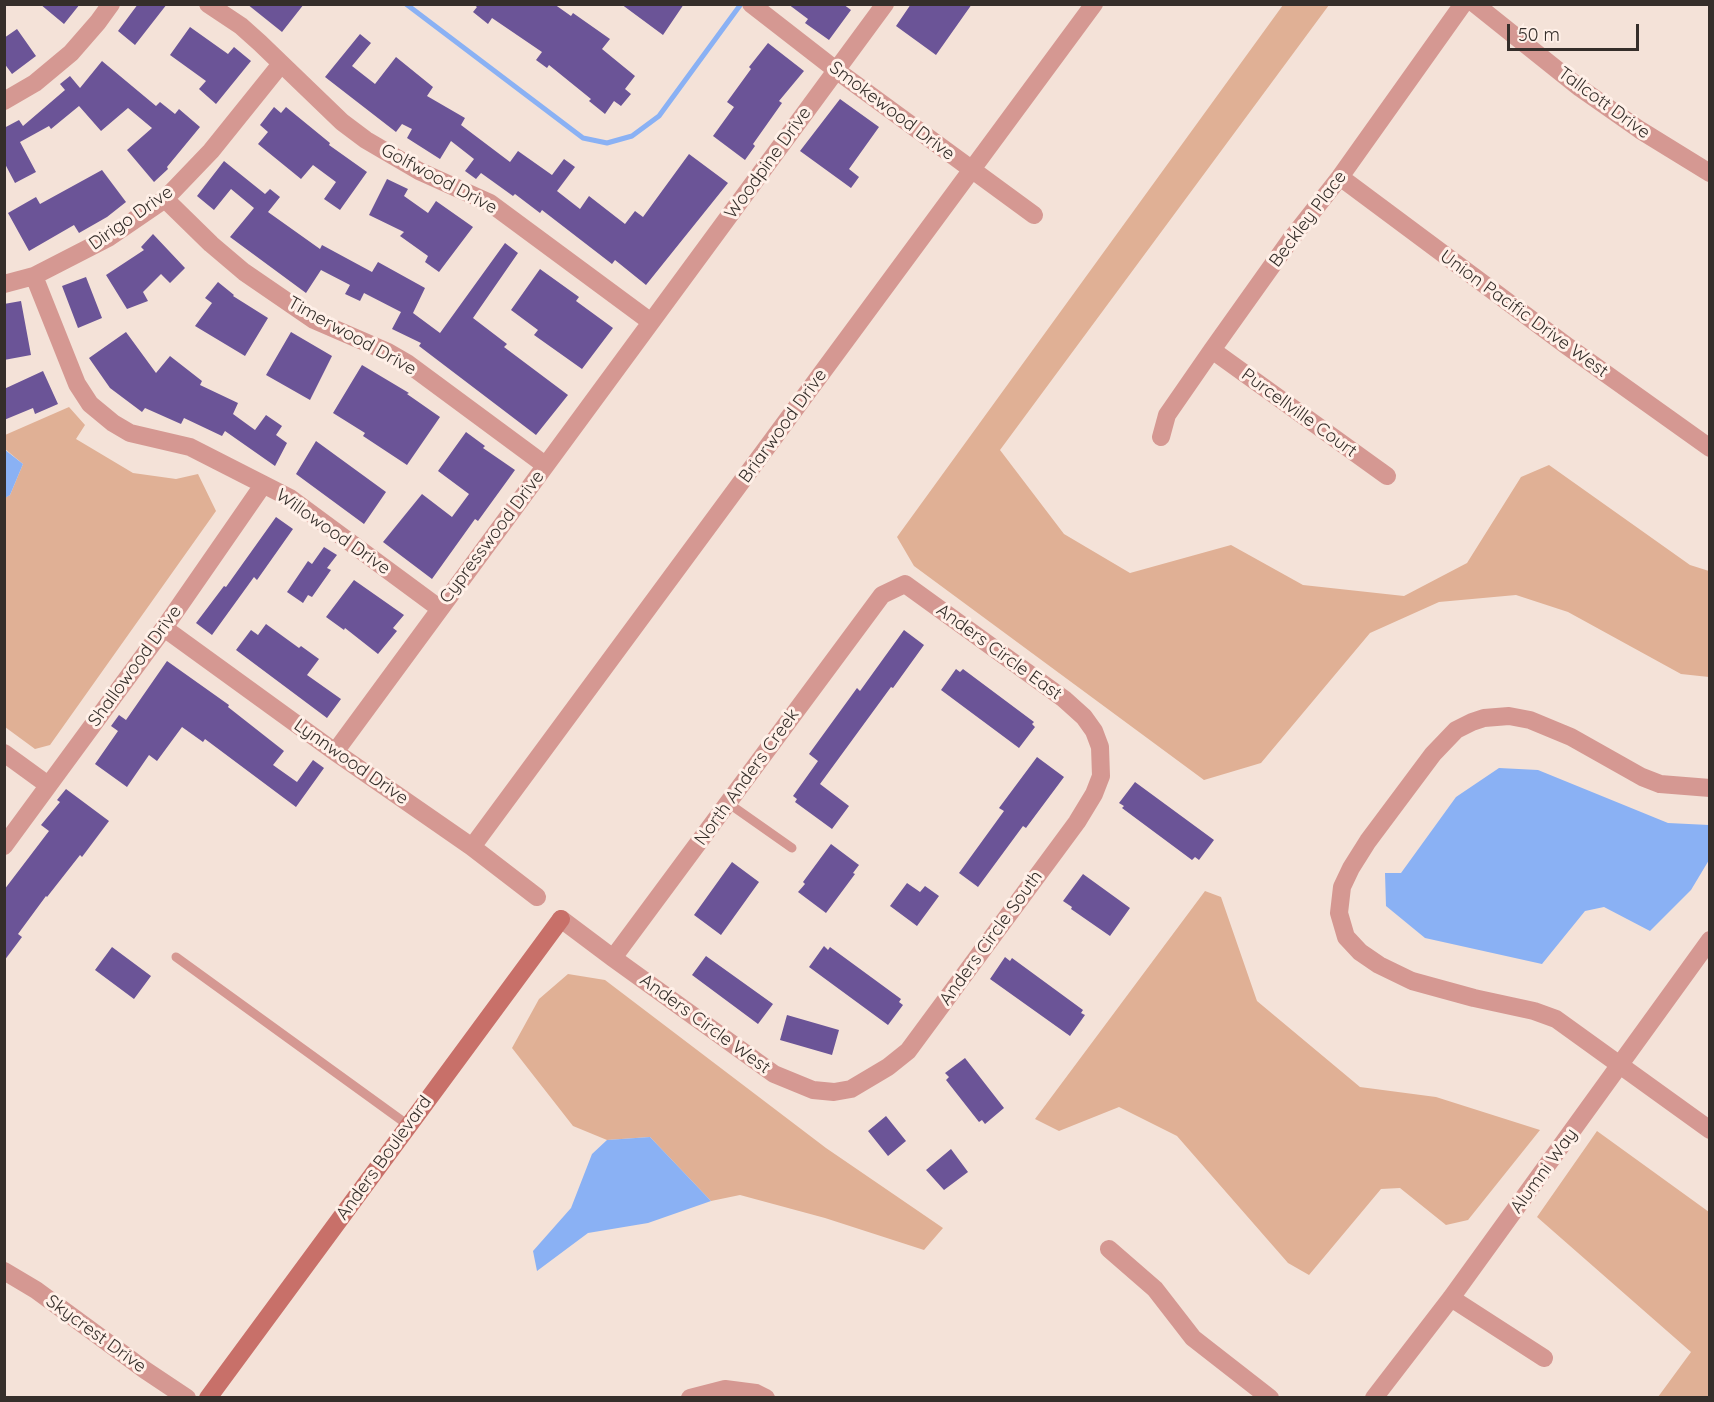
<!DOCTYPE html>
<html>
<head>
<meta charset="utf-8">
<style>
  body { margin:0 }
  #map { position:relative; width:1714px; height:1402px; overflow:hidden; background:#f4e2d8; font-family:Quicksand,sans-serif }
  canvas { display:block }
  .frame { position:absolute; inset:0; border:6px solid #352e2a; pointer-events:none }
  .scale { position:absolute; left:1507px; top:24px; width:132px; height:27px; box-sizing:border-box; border:3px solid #352e2a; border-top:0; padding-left:8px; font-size:18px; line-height:21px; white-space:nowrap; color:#352e2a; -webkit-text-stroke:4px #fff0e8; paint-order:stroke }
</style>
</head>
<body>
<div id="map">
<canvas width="1714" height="1402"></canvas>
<div class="frame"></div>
<div class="scale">50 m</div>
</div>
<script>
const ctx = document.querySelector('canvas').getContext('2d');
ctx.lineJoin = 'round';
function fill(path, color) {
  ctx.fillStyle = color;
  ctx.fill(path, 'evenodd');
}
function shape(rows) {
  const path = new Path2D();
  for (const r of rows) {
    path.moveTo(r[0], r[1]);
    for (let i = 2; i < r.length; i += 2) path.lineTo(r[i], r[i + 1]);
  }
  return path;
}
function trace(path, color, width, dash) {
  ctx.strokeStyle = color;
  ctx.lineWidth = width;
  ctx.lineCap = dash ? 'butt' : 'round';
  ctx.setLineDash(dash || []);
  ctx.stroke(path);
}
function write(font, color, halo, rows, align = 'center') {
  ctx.font = font + ' Quicksand,sans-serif';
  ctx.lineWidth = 6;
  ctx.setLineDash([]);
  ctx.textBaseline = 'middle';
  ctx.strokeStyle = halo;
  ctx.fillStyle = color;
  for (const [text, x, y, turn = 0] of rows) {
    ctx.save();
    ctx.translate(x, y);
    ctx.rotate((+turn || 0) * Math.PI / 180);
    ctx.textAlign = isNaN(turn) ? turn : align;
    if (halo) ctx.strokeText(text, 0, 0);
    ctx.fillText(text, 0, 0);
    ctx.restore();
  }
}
fill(shape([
  [1283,5,1329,5,1000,450,1064,534,1130,573,1231,545,1303,585,1404,596,1467,563,1521,477,1549,465,1690,565,1709,571,1709,677,1681,674,1568,612,1516,595,1439,602,1370,633,1261,763,1204,780,914,566,897,537],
  [69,407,85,425,76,439,133,473,176,479,198,474,216,511,50,745,35,749,5,727,4,498,10,495,23,464,5,449,5,435],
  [1205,891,1221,897,1257,1001,1360,1087,1436,1097,1540,1130,1468,1220,1446,1225,1400,1188,1381,1189,1309,1275,1288,1263,1177,1136,1119,1107,1059,1131,1035,1119],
  [568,974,605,980,826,1148,943,1228,924,1250,825,1218,740,1195,711,1201,650,1137,607,1140,573,1126,512,1048,539,999],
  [1597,1131,1709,1212,1709,1397,1658,1397,1691,1352,1537,1217]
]), '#e0b095');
fill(shape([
  [4,449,23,464,10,495,5,498],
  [1499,768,1538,770,1668,823,1709,825,1709,860,1691,890,1650,931,1604,907,1585,911,1542,964,1425,938,1386,906,1385,873,1401,873,1456,797],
  [650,1137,711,1201,648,1223,588,1233,537,1271,533,1251,571,1208,592,1154,607,1140]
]), '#8ab1f4');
trace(shape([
  [406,4,583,138,607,143,632,136,659,116,741,4]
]), '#8ab1f4', 5);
fill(shape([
  [40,4,80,4,64,24],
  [138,4,167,4,135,45,118,31],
  [247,4,304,4,282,32],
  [473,4,554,4,571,16,573,13,610,39,602,49,635,76,625,89,631,94,621,106,614,101,605,114,589,101,591,99,549,65,547,68,536,60,542,52,492,18,488,24,473,12,477,7],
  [621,4,684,4,663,35],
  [788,4,843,4,851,10,829,40,805,23,808,19],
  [911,4,972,4,936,55,896,26],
  [190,27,228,54,234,47,251,61,216,104,199,89,206,81,170,55],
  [17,29,36,56,12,74,4,63,4,38],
  [360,34,371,43,352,66,375,84,396,57,433,87,427,96,465,118,461,125,510,162,518,151,552,175,564,159,575,167,557,191,580,209,589,196,625,224,635,211,643,217,689,154,728,183,646,285,615,260,612,264,542,210,540,213,515,194,513,196,481,173,476,179,465,171,474,159,451,141,440,159,407,138,412,129,402,124,396,132,325,77],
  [768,43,804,71,779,101,782,103,753,144,755,146,745,160,713,136,734,107,727,102,751,69,749,67],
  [102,61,156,106,160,102,175,114,179,109,200,127,167,167,168,169,154,182,127,150,152,128,128,108,101,131,79,106,51,129,49,126,20,142,36,172,15,183,4,162,4,128,19,120,23,126,65,90,60,84,70,76,80,88],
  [840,99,879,127,849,169,859,177,851,188,800,151],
  [274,107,281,113,286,107,330,143,329,145,367,172,340,210,324,199,336,182,313,165,301,179,258,144,268,132,260,125],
  [224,161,265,194,270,189,280,197,268,212,320,249,322,245,372,272,378,262,425,288,413,313,440,333,505,243,518,253,473,318,507,344,504,347,568,395,536,435,419,346,421,343,392,329,401,312,364,293,360,301,345,294,350,285,321,270,306,293,230,237,254,208,231,189,214,210,197,196],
  [102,170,126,202,107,217,79,233,74,225,29,251,8,213,36,197,40,204],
  [387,179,408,189,404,196,428,213,436,201,473,227,439,272,425,262,428,256,400,236,404,232,369,215],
  [153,234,185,268,170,283,161,274,143,292,148,301,127,309,106,275,144,250,141,247],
  [540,269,579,297,576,301,613,328,582,369,534,335,538,330,511,310],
  [86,277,102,318,78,328,62,286],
  [218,282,234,295,233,296,268,318,245,356,195,326,212,303,205,298],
  [21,301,31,355,4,360,4,304],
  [126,332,156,373,170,356,202,381,200,385,238,403,233,414,255,430,266,415,282,426,276,435,287,443,275,466,225,431,222,436,184,418,181,424,145,408,142,412,110,388,89,358],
  [291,332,332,356,310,400,266,375],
  [362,365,409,393,407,394,440,417,407,465,363,436,365,433,333,413],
  [43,371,58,404,35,414,33,408,4,420,4,389],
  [466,432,485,446,483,448,515,470,478,521,475,519,432,579,383,542,422,494,452,517,469,494,438,471],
  [316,441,386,492,364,524,296,474],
  [276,517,293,529,257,580,254,577,212,635,196,623,224,586,226,587],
  [324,547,337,555,327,568,331,570,312,597,308,595,303,603,287,592,308,561,312,564],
  [354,580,404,615,393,628,397,631,378,654,345,628,344,630,326,617],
  [266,624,299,648,301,646,319,659,307,675,341,699,327,718,236,650,251,630,258,635],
  [904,630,924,645,893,688,891,687,820,784,849,806,832,829,795,802,797,799,793,796,818,761,809,754,857,688,860,691],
  [167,661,229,705,228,707,284,751,273,765,297,782,313,760,324,768,296,807,205,739,203,742,182,727,157,761,149,755,127,787,95,764,118,731,111,726,119,715,126,720],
  [956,669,960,672,963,669,1034,722,1032,724,1035,727,1019,748,941,690],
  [1037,757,1064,777,1026,828,1023,826,978,887,959,873,1004,811,999,808],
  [1135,782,1214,840,1199,860,1195,857,1192,860,1122,808,1124,806,1119,803],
  [66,789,109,821,82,857,80,855,47,897,46,896,18,934,22,937,4,961,4,890,49,831,41,825,60,802,57,800],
  [831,844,859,865,853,873,855,874,826,913,798,892,805,884,803,882],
  [732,862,759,882,721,935,694,915],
  [1083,874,1130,908,1110,936,1071,909,1072,907,1063,901],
  [907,883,920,892,925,886,939,896,917,926,890,906],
  [824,946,828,950,830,947,901,999,899,1002,903,1005,888,1025,809,967],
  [112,947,151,976,134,999,95,970],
  [706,956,773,1004,758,1024,692,975],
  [1005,957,1010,961,1012,958,1083,1010,1081,1013,1085,1015,1070,1036,990,979],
  [787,1015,839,1030,832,1055,780,1040],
  [965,1058,1004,1108,985,1124,982,1120,979,1122,946,1080,949,1077,945,1073],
  [886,1116,906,1141,888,1156,868,1131],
  [951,1149,968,1172,944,1190,926,1170]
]), '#6b5497');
trace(shape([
  [728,803,792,848],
  [176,957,408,1125]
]), '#d59892', 9);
trace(shape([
  [208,4,241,26,260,43,342,122,366,140,419,171,490,203,651,322],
  [751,4,836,70,1034,215],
  [1475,4,1580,88,1640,130,1710,173],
  [4,101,35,83,71,53,98,22,111,4],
  [1340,177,1567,346,1710,448],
  [165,199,211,244,244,272,314,320,388,352,407,363,545,465],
  [34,276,77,384,90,404,113,423,130,433,190,447,290,498,439,608],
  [4,284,34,276,108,238,165,199,211,151,281,64],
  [1212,350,1387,476],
  [1161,437,1167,415,1212,350,1291,239,1340,177,1463,4],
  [164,628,335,752,472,847,537,897],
  [335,752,885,4],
  [4,753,48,785],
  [1710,788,1660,784,1642,777,1571,737,1530,720,1509,716,1484,718,1472,722,1456,730,1433,754,1368,841,1351,868,1342,887,1339,913,1346,937,1360,952,1379,965,1412,981,1474,998,1534,1011,1556,1019,1710,1130],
  [4,846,164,628,263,485],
  [472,847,1094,4],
  [561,919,613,958,774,1074,813,1090,834,1092,851,1089,888,1067,908,1051,1077,822,1094,794,1101,776,1100,747,1094,731,1084,717,1064,699,905,584,882,595,613,958],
  [1109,1249,1155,1289,1193,1338,1270,1398],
  [4,1271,36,1290,145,1370,187,1398],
  [1451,1298,1544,1358],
  [690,1398,725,1389,756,1393,766,1398],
  [1374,1398,1451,1298,1710,940]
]), '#d59892', 18);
trace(shape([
  [208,1398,561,919]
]), '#c87069', 18);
write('18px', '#352e2a', '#fff0e8', [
  ["Tallcott Drive",1604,103,36],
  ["Smokewood Drive",892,111,37],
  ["Woodpine Drive",768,163,-54],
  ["Golfwood Drive",439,179,28],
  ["Dirigo Drive",131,218,-35],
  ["Beckley Place",1308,219,-53],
  ["Union Pacific Drive West",1524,314,36],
  ["Timerwood Drive",352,336,29],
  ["Purcellville Court",1299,413,36],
  ["Briarwood Drive",783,426,-54],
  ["Willowood Drive",333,532,35],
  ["Cypresswood Drive",492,537,-53],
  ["Anders Circle East",999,652,36],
  ["Shallowood Drive",135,666,-54],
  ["Lynnwood Drive",351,762,35],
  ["North Anders Creek",747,777,-54],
  ["Anders Circle South",991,938,-54],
  ["Anders Circle West",705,1024,36],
  ["Anders Boulevard",384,1158,-54],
  ["Alumni Way",1544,1171,-54],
  ["Skycrest Drive",96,1334,36]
]);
</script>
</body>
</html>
